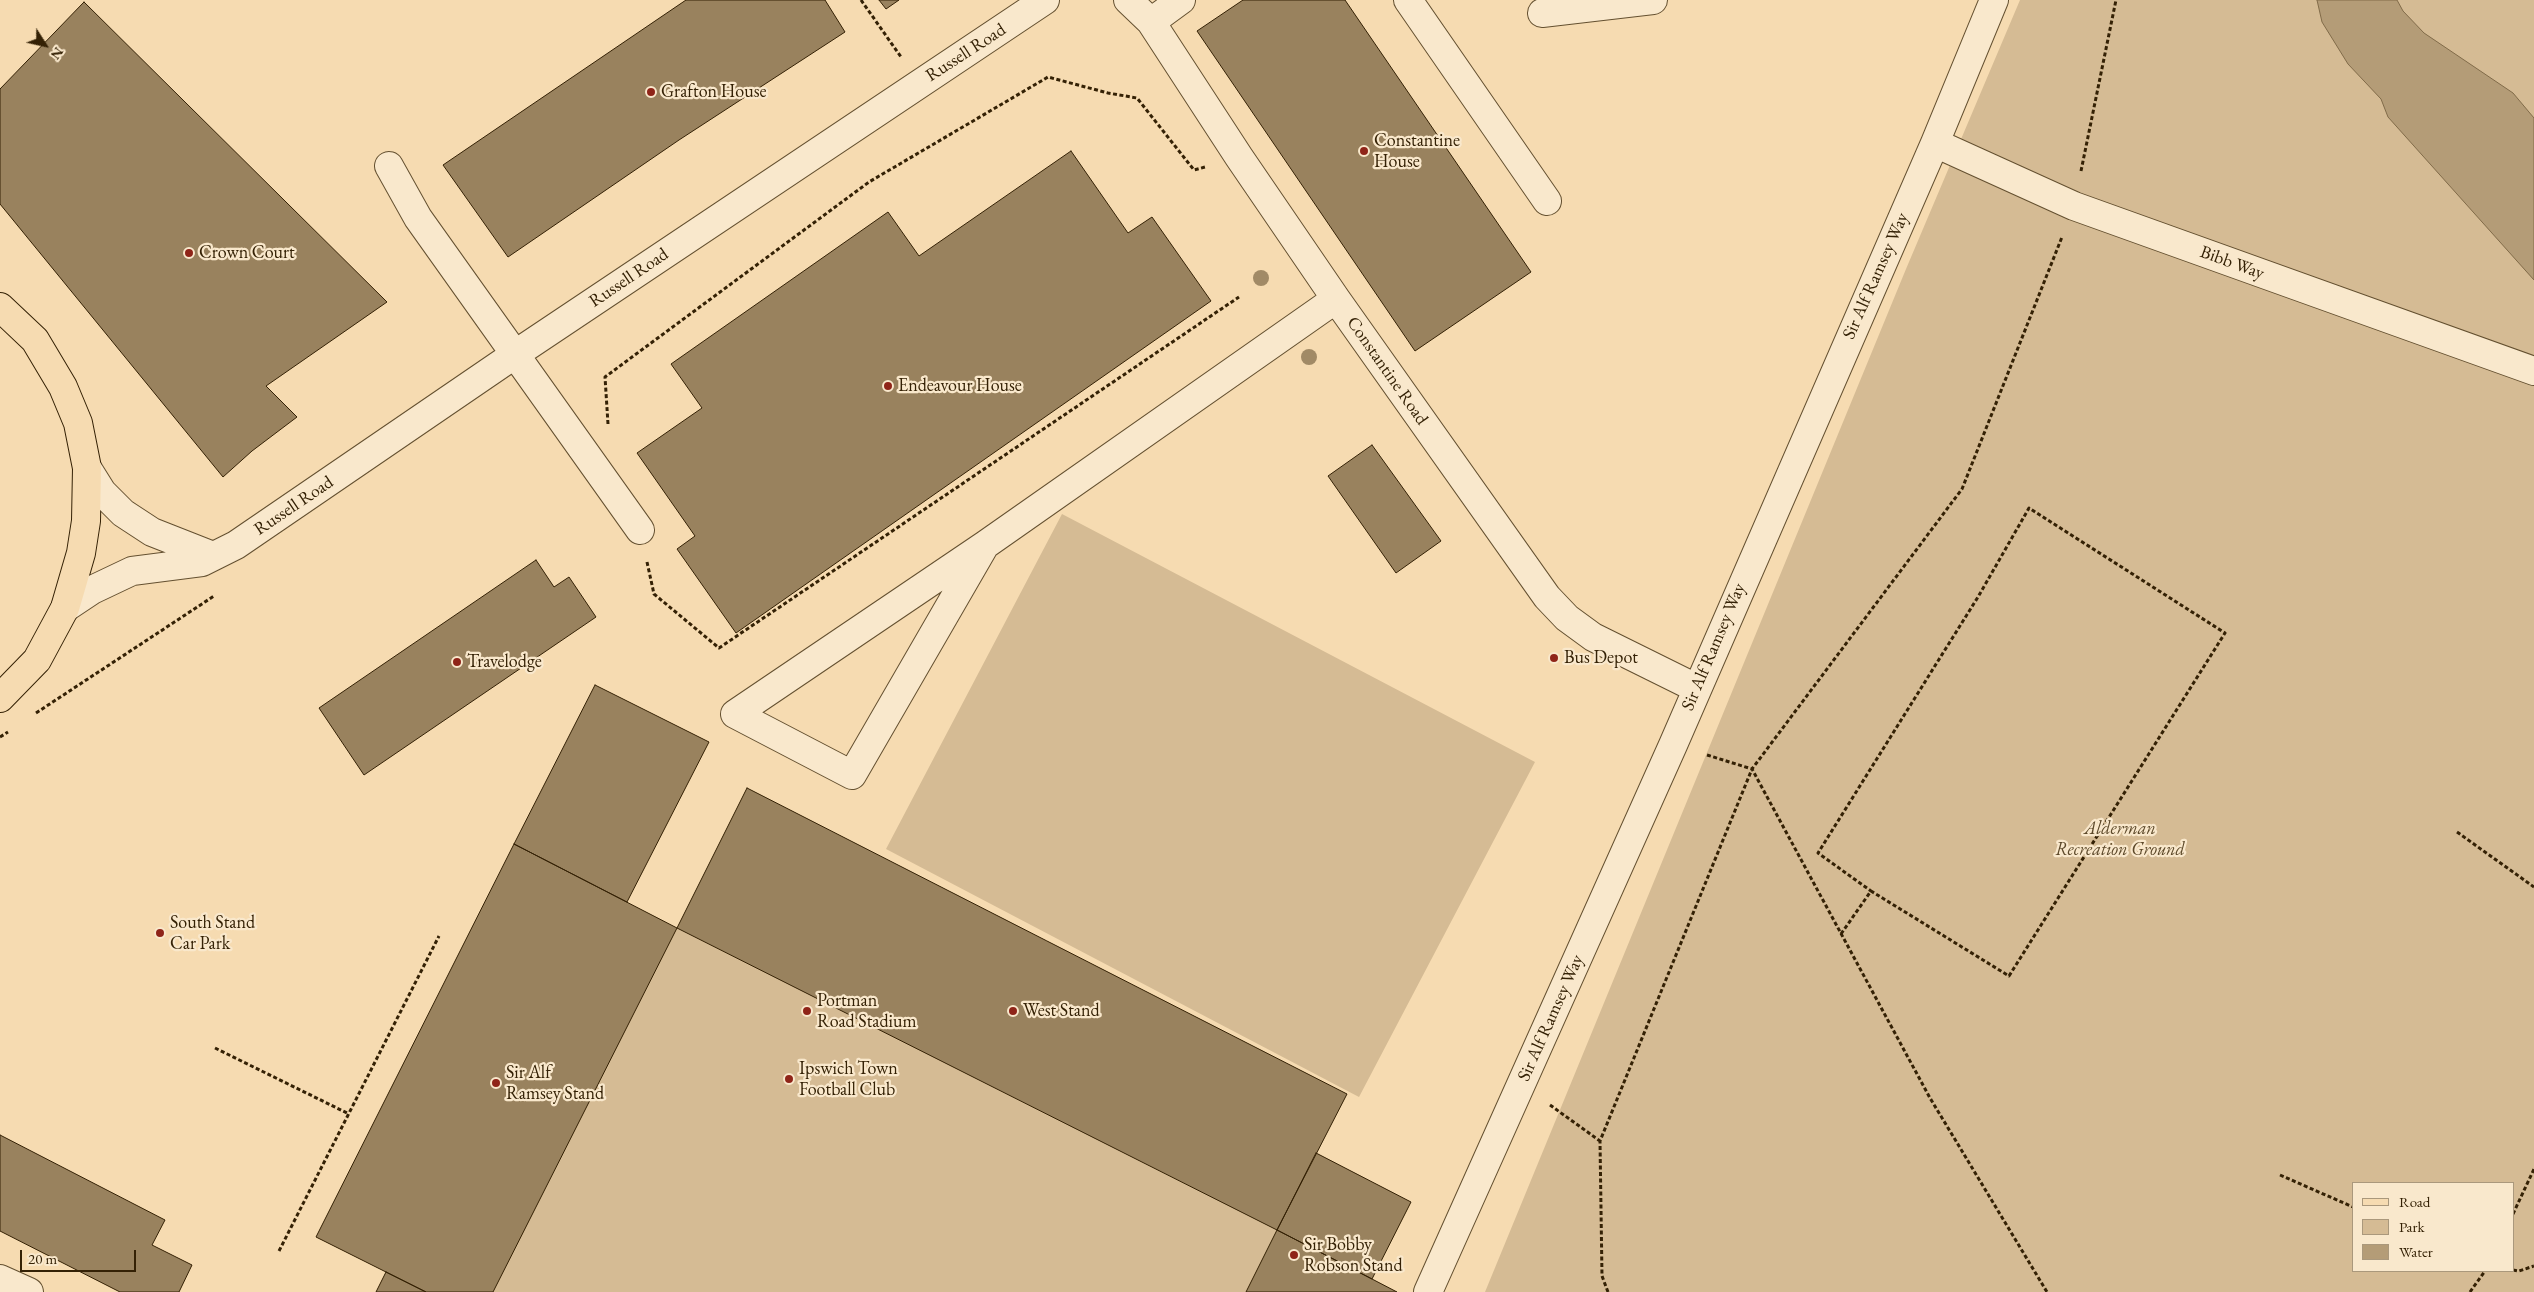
<!DOCTYPE html>
<html>
<head>
<meta charset="utf-8">
<style>
  body { margin:0 }
  #map { position:relative; width:2534px; height:1292px; overflow:hidden; background:#f6dbb1; font-family:"EB Garamond",serif }
  canvas { display:block }
  .legend { position:absolute; left:2352px; top:1182px; width:162px; height:90px; box-sizing:border-box; background:#f9e8cc; border:1px solid #aa987c; margin:0; padding:6px 9px; list-style:none; font-size:15px; color:#342105 }
  .legend li { display:flex; align-items:center; gap:10px; height:25px }
  .legend b { width:25px; border:1px solid #aa987c }
  .north { position:absolute; left:20px; top:20px; width:50px; height:50px; -webkit-text-stroke:4px #f9e8cc; paint-order:stroke; rotate:125deg; font-size:14px; font-weight:700; line-height:20px; text-align:center; color:#342105 }
  .north::after { content:''; display:block; margin:auto; width:18px; height:22px; background:#342105; clip-path:polygon(50% 0,100% 100%,50% 72%,0 100%) }
  .scale { position:absolute; left:20px; top:1250px; width:116px; height:22px; box-sizing:border-box; border:2px solid #342105; border-top:0; padding-left:6px; font-size:15px; line-height:18px; white-space:nowrap; color:#342105; -webkit-text-stroke:4px #f9e8cc; paint-order:stroke }
</style>
</head>
<body>
<div id="map">
<canvas width="2534" height="1292"></canvas>
<ul class="legend">
<li><b style="height:6px;background:#f6dbb1"></b>Road</li>
<li><b style="height:14px;background:#d5bb94"></b>Park</li>
<li><b style="height:14px;background:#b49c77"></b>Water</li>
</ul>
<div class="north">N</div>
<div class="scale">20 m</div>
</div>
<script>
const ctx = document.querySelector('canvas').getContext('2d');
ctx.lineJoin = 'round';
function fill(path, color) {
  ctx.fillStyle = color;
  ctx.fill(path, 'evenodd');
}
function shape(rows) {
  const path = new Path2D();
  for (const r of rows) {
    path.moveTo(r[0], r[1]);
    for (let i = 2; i < r.length; i += 2) path.lineTo(r[i], r[i + 1]);
  }
  return path;
}
function trace(path, color, width, dash) {
  ctx.strokeStyle = color;
  ctx.lineWidth = width;
  ctx.lineCap = dash ? 'butt' : 'round';
  ctx.setLineDash(dash || []);
  ctx.stroke(path);
}
function write(font, color, halo, rows, align = 'center') {
  ctx.font = font + ' "EB Garamond",serif';
  ctx.lineWidth = 4.5;
  ctx.setLineDash([]);
  ctx.textBaseline = 'middle';
  ctx.strokeStyle = halo;
  ctx.fillStyle = color;
  for (const [text, x, y, turn = 0] of rows) {
    ctx.save();
    ctx.translate(x, y);
    ctx.rotate((+turn || 0) * Math.PI / 180);
    ctx.textAlign = isNaN(turn) ? turn : align;
    if (halo) ctx.strokeText(text, 0, 0);
    ctx.fillText(text, 0, 0);
    ctx.restore();
  }
}
fill(shape([
  [2020,0,2534,0,2534,1292,1485,1292,1906,269],
  [2353,1183,2513,1183,2513,1271,2353,1271],
  [1062,514,1535,762,1359,1097,886,849],
  [747,788,1347,1094,1317,1153,1411,1202,1372,1279,1397,1292,376,1292,386,1272,316,1237,514,844,677,928]
]), '#d5bb94');
const water = shape([
  [2317,0,2397,0,2403,11,2424,33,2513,93,2534,118,2534,280,2388,117,2381,99,2348,64,2322,22,2317,0]
]);
fill(water, '#b49c77');
trace(water, '#816b49', 1);
const building = shape([
  [686,0,825,0,845,32,679,140,508,257,443,165,686,0],
  [879,0,899,0,886,9,879,0],
  [1243,0,1345,0,1531,272,1415,351,1197,31,1243,0],
  [84,2,387,302,266,386,297,417,252,451,223,477,0,204,0,89,84,2],
  [1071,151,1128,233,1152,217,1211,301,736,633,677,549,695,536,637,453,702,408,671,364,888,212,919,256,1071,151],
  [1372,445,1441,541,1396,573,1328,476,1372,445],
  [536,560,554,587,569,577,596,617,364,775,319,708,536,560],
  [595,685,709,742,627,902,514,844,595,685],
  [747,788,1347,1094,1277,1230,677,928,747,788],
  [514,844,677,928,493,1292,426,1292,316,1237,514,844],
  [0,1135,165,1220,152,1245,192,1265,179,1292,120,1292,0,1231,0,1135],
  [1316,1153,1411,1202,1372,1279,1277,1230,1316,1153],
  [1277,1230,1372,1279,1397,1292,1246,1292,1277,1230],
  [386,1272,426,1292,376,1292,386,1272]
]);
fill(building, '#99825e');
trace(building, '#342105', 1);
const minor = shape([
  [1128,0,1151,22,1239,157,1336,299,1547,597,1567,618,1593,637,1696,688],
  [1408,0,1547,201],
  [1542,13,1653,0],
  [1151,22,1181,0],
  [1935,143,2074,206,2534,371],
  [389,166,418,218,640,530],
  [87,468,102,492,123,513,152,532,213,556],
  [985,545,852,775,735,714,985,545,1336,299],
  [65,608,92,590,132,571,202,562,236,545,514,355,1045,0],
  [0,1279,29,1292],
  [1428,1292,1673,745,1935,143,1994,0]
]);
const major = shape([
  [0,307,35,340,63,387,78,423,87,468,86,521,81,553,65,608,37,660,0,698]
]);
trace(minor, '#645030', 30);
trace(major, '#342105', 30);
trace(shape([
  [861,0,901,57],
  [2081,171,2116,0],
  [608,424,605,377,869,182,1048,77,1108,93,1137,98,1194,170,1205,167],
  [647,562,654,594,719,648,1239,297],
  [36,713,214,596],
  [0,737,8,732],
  [1707,755,1752,769,1930,1098,2047,1292],
  [2457,832,2534,887],
  [1841,934,1871,891,2009,976,2225,633,2029,508,1978,597,1818,853,1871,891],
  [215,1048,349,1114],
  [1550,1105,1600,1141],
  [2280,1175,2353,1207],
  [2513,1214,2534,1169],
  [279,1251,439,936],
  [2513,1270,2519,1271,2534,1266],
  [1608,1292,1602,1276,1600,1141,1752,769,1962,489,2062,237],
  [2470,1292,2485,1271]
]), '#342105', 3, [4, 2.5]);
trace(minor, '#f9e8cc', 28);
trace(major, '#f6dbb1', 28);
ctx.fillStyle = '#a18a66';
for (const [x, y] of [
  [1261,278],
  [1309,357]
]) {
  ctx.beginPath();
  ctx.arc(x, y, 8, 0, 2 * Math.PI);
  ctx.fill();
}
for (const [x, y, r, color] of [
  [651,92,5,"#8f2418"],
  [1364,151,5,"#8f2418"],
  [189,253,5,"#8f2418"],
  [888,386,5,"#8f2418"],
  [1554,658,5,"#8f2418"],
  [457,662,5,"#8f2418"],
  [160,933,5,"#8f2418"],
  [807,1011,5,"#8f2418"],
  [1013,1011,5,"#8f2418"],
  [789,1079,5,"#8f2418"],
  [496,1083,5,"#8f2418"],
  [1294,1255,5,"#8f2418"]
]) {
  const dot = new Path2D();
  dot.arc(x, y, r, 0, 2 * Math.PI);
  ctx.fillStyle = color;
  ctx.fill(dot);
  trace(dot, '#f9e8cc', 2);
}
write('18px', '#342105', '#f9e8cc', [
  ["Russell Road",966,53,-33],
  ["Bibb Way",2232,263,20],
  ["Sir Alf Ramsey Way",1876,276,-66],
  ["Russell Road",629,278,-34],
  ["Constantine Road",1387,371,55],
  ["Russell Road",294,506,-34],
  ["Sir Alf Ramsey Way",1714,647,-67],
  ["Sir Alf Ramsey Way",1551,1018,-66]
]);
write('18px', '#342105', '#f9e8cc', [
  ["Grafton House",661,92],
  ["Constantine",1374,141],
  ["House",1374,162],
  ["Crown Court",199,253],
  ["Endeavour House",898,386],
  ["Bus Depot",1564,658],
  ["Travelodge",467,662],
  ["South Stand",170,923],
  ["Car Park",170,944],
  ["Portman",817,1001],
  ["Road Stadium",817,1022],
  ["West Stand",1023,1011],
  ["Ipswich Town",799,1069],
  ["Football Club",799,1090],
  ["Sir Alf",506,1073],
  ["Ramsey Stand",506,1094],
  ["Sir Bobby",1304,1245],
  ["Robson Stand",1304,1266]
], 'left');
write('italic 18px', '#5c4829', '#f9e8cc', [
  ["Alderman",2120,829],
  ["Recreation Ground",2120,850]
]);
</script>
</body>
</html>
